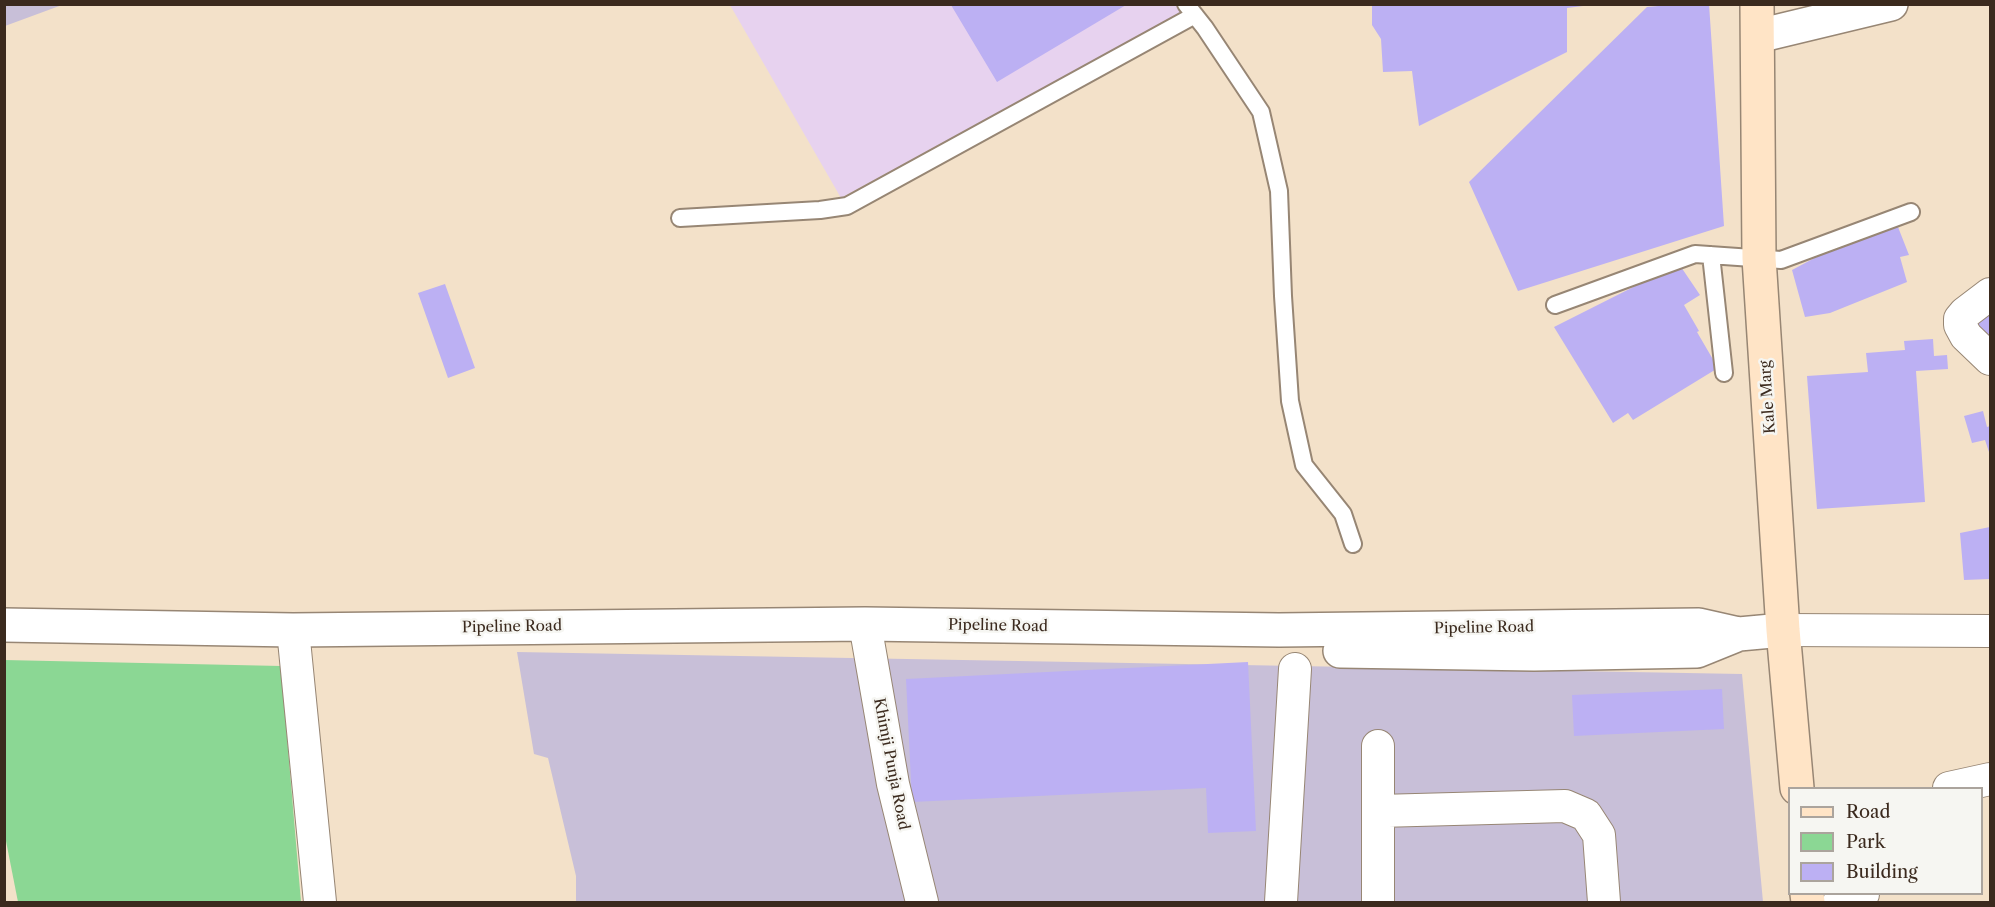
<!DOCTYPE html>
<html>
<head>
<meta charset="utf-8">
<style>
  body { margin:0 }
  #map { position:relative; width:1995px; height:907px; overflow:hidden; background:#f3e1c9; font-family:"Libre Caslon Text",serif }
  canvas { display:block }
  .frame { position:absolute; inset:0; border:6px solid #3b2a1e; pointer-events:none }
  .legend { position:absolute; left:1788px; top:787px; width:195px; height:108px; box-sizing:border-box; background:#f6f6f2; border:2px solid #aba49d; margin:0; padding:8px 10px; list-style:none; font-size:18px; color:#3b2a1e }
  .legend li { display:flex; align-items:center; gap:12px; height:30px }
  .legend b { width:30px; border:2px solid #aba49d }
</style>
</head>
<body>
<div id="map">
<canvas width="1995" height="907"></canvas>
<div class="frame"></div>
<ul class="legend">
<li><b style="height:8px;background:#ffe4c6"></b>Road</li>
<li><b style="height:16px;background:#8bd794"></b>Park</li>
<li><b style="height:16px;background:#bcb0f3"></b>Building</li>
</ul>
</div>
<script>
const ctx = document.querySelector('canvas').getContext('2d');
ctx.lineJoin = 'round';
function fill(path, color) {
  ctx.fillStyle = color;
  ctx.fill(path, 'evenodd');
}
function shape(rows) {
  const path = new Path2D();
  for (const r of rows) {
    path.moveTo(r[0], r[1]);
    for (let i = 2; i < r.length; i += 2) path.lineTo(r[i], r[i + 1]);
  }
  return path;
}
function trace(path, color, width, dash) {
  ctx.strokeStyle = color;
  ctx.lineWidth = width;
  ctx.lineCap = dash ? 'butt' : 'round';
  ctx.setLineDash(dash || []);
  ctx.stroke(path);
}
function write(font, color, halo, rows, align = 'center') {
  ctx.font = font + ' "Libre Caslon Text",serif';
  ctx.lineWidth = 5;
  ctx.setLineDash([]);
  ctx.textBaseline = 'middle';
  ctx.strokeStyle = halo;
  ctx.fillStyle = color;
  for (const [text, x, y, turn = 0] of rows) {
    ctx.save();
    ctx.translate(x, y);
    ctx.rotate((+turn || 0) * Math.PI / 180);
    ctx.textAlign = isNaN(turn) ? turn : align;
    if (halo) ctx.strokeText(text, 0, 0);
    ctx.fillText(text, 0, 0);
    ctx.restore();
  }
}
fill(shape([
  [1188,4,1190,8,841,198,730,5]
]), '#e7d2ef');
fill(shape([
  [5,4,62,4,62,5,5,26],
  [517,652,1742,674,1763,902,576,902,576,876,548,758,534,754]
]), '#c8bfd8');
fill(shape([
  [4,660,281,666,301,902,18,902,5,836]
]), '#8bd794');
fill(shape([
  [1372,4,1583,4,1583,6,1567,8,1567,52,1419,126,1412,71,1383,72,1381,39,1372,25],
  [1681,4,1709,4,1724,226,1518,291,1469,182,1647,7],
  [951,5,1126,5,997,82],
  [1898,227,1909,255,1900,257,1907,282,1830,313,1805,317,1792,270,1822,254],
  [1679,264,1700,295,1684,305,1699,331,1697,332,1718,368,1633,420,1628,413,1613,423,1554,327],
  [445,284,475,368,448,378,418,293],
  [1990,304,1990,345,1970,320],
  [1933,339,1934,356,1947,355,1948,369,1916,371,1925,502,1817,509,1807,376,1868,372,1866,353,1905,350,1904,341],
  [1983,411,1987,427,1990,426,1990,452,1989,452,1985,440,1972,443,1964,416],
  [1990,527,1990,579,1964,580,1960,533],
  [1248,662,1256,831,1208,833,1206,788,912,802,906,679],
  [1722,689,1724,729,1574,736,1572,695]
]), '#bcb0f3');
const service = shape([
  [1186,4,1205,28,1261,112,1279,191,1283,296,1290,401,1304,465,1343,514,1353,544],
  [680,218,820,210,847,206,1195,15],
  [1711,255,1724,373],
  [1555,305,1695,254,1781,260,1911,212]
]);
const minor = shape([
  [1990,294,1965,313,1960,319,1960,325,1966,336,1990,359],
  [865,624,893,784,922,902],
  [293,630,320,902],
  [1783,630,1990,631],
  [1949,788,1990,779],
  [1379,811,1565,806,1586,815,1599,835,1604,902],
  [1281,902,1295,669],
  [1378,902,1378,746],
  [1839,902,1863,894]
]);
const tertiary = shape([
  [1758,36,1891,4],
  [4,625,293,630,865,624,1279,630,1699,625,1739,634,1783,630],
  [1340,651,1534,654,1697,651,1739,634]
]);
const secondary = shape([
  [1757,4,1759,258,1783,630,1797,788],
  [1807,894,1808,902]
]);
trace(service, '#978674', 20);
trace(minor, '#978674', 34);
trace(tertiary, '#978674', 36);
trace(secondary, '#978674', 36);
trace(service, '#fff', 16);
trace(minor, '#fff', 32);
trace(tertiary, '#fff', 33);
trace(secondary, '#ffe4c6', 33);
write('15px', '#3b2a1e', '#f6f6f2', [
  ["Kale Marg",1768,397,-94],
  ["Pipeline Road",998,626,1],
  ["Pipeline Road",512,627,-1],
  ["Pipeline Road",1484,628,-1],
  ["Khimji Punja Road",891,764,79]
]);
</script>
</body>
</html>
